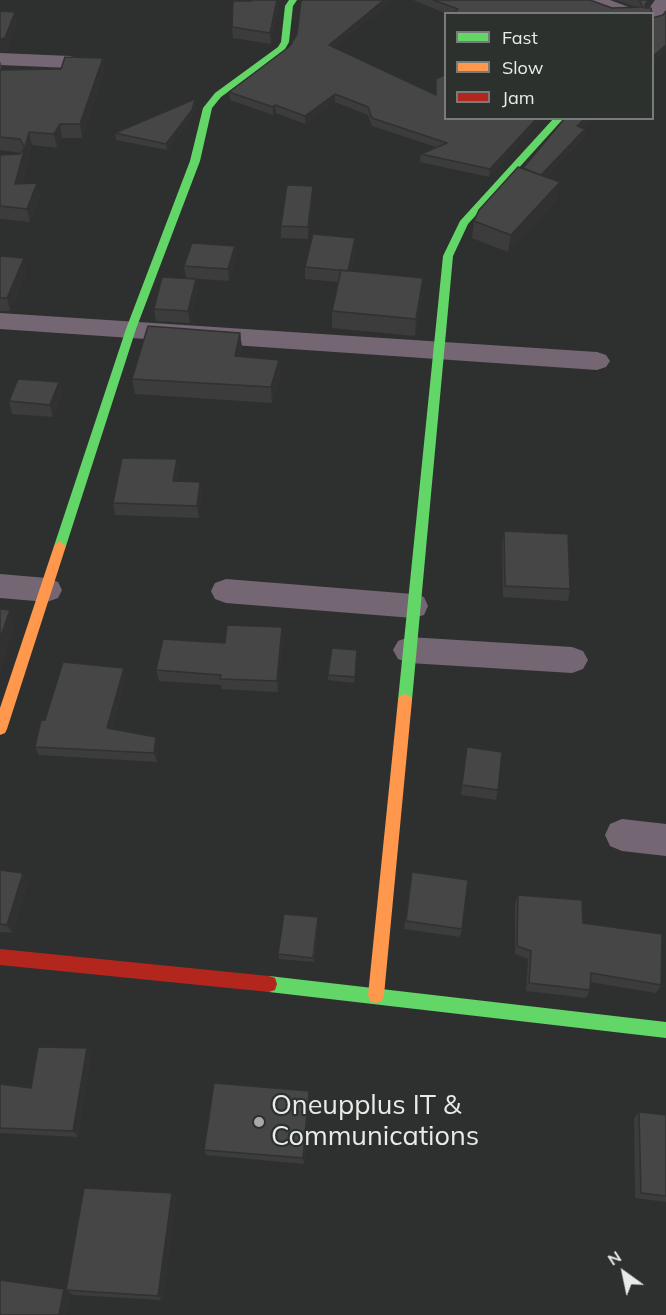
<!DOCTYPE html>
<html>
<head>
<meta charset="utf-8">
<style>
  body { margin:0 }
  #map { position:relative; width:666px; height:1315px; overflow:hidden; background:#2e302f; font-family:Mulish,sans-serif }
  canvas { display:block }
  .legend { position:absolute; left:444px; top:12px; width:210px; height:108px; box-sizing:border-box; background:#2d312e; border:2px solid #787b79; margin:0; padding:8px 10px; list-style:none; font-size:18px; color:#e8ebe9 }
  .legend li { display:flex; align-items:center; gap:12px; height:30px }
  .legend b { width:30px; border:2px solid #787b79 }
  .north { position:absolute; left:594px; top:1243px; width:60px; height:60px; -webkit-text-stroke:4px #2d312e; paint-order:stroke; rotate:327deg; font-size:16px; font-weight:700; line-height:24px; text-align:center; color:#e8ebe9 }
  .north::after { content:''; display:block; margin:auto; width:21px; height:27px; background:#e8ebe9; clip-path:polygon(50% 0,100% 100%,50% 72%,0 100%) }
</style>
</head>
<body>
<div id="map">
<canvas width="666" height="1315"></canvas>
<ul class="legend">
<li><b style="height:8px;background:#63d668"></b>Fast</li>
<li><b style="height:8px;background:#ff974d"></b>Slow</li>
<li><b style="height:8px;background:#b3261e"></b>Jam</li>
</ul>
<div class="north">N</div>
</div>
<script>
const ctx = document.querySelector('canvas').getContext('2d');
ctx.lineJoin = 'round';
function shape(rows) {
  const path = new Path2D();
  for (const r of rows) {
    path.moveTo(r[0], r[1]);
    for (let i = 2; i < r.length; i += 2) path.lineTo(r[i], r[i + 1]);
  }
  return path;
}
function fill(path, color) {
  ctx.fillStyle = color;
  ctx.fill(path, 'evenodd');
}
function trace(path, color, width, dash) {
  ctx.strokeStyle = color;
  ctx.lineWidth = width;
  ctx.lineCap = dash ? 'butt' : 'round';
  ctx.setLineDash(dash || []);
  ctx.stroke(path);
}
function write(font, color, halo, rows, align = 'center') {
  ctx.font = font + ' Mulish,sans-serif';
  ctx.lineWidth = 4.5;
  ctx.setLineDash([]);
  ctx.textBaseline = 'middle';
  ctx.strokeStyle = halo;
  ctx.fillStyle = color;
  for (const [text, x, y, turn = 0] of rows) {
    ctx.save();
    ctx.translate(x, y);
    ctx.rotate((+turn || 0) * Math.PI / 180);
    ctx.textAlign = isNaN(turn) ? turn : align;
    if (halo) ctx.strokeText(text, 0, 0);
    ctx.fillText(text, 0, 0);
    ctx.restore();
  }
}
fill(shape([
  [582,0,610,0,637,10,639,14,611,14,585,4,582,0],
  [655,0,666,0,666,12,659,22,652,24,652,14,645,14,655,0],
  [0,53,70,56,77,58,80,62,77,66,70,68,0,65,0,53],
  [0,313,597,352,606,355,610,361,606,367,597,370,0,329,0,313],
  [0,574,47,578,58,582,62,590,58,598,47,602,0,598,0,574],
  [226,579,413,594,424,597,428,606,424,615,413,618,226,603,215,599,211,591,215,583,226,579],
  [409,637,572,647,583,651,588,660,583,669,572,673,409,663,398,659,393,650,398,641,409,637],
  [622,819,666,824,666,856,622,851,610,846,605,835,610,824,622,819]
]), '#746773');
fill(shape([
  [289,0,297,0,293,6,289,42,284,51,221,97,212,108,200,161,136,329,66,546,60,551,56,549,54,546,126,329,190,161,203,108,215,93,278,47,281,42,285,6,289,0],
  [554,118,564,118,468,224,453,256,412,700,410,704,405,706,400,704,398,700,443,256,460,221,554,118],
  [269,976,666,1022,666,1038,269,992,263,990,261,984,263,978,269,976]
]), '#63d668');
fill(shape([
  [60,541,66,546,7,729,5,733,0,735,0,708,54,546,60,541],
  [405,694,410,696,412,700,384,995,382,1001,376,1003,370,1001,368,995,398,700,400,696,405,694]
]), '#ff974d');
fill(shape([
  [0,949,269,976,275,978,277,984,275,990,269,992,0,965,0,949]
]), '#b3261e');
fill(shape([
  [280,0,271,44,233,38,232,27,252,1],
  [413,0,590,0,612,8,636,7,616,0,652,0,647,8,652,14,447,14],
  [335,48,446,118,543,118,489,177,420,162,421,154,436,147,372,126,368,115,335,102,305,124,276,113,273,115,230,100,229,92],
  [103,58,105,71,82,138,62,138,57,148,32,145,22,183,37,183,40,197,30,222,0,219,0,155,20,154,21,153,0,150,0,61,2,67,1,70,61,69],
  [195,99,196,105,192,116,167,150,116,140,115,133],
  [582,128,585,129,584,137,546,176,557,199,508,252,472,238,474,221,523,168],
  [313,186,313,198,308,239,281,238,281,226],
  [355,238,355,250,351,271,422,295,415,336,332,328,332,311,338,282,305,279,305,267],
  [235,246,236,258,229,281,186,278,184,266],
  [0,256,27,271,10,311,0,311],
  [196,279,197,292,190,323,156,321,154,309],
  [240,333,242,348,240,356,279,360,280,376,272,403,135,394,132,379],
  [59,382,62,394,53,417,12,414,9,401],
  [177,459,179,471,177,481,200,482,202,494,199,518,115,515,113,503],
  [504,531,570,589,568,601,503,597,502,543],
  [283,638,278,692,222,689,221,685,159,681,156,670,225,643],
  [357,655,354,683,328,680,328,675],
  [124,668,126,677,112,729,158,745,157,762,39,755,35,747,45,720],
  [467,747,498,790,496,800,461,795],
  [0,870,28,882,12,933,0,932],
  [412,872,462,929,460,937,404,929],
  [518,895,583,923,661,985,656,993,590,982,590,990,586,998,526,991,528,959,515,954,515,904],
  [318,922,314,962,279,959,278,954],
  [87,1048,91,1055,78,1137,0,1133,0,1084,31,1088],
  [309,1091,310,1098,304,1164,206,1155,204,1150],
  [639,1112,666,1115,666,1202,635,1198,634,1118],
  [172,1193,176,1200,162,1300,73,1295,66,1290]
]), '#3b3c3b');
fill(shape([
  [277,0,280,0,271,44,270,33],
  [384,0,393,0,329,53,329,45],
  [648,0,652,0,643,13,645,5],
  [15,12,17,25,8,51,0,53,0,39],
  [666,45,666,51,652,64,652,57],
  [103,58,105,71,82,138,80,124],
  [335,94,335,102,305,124,305,116],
  [195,99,196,105,192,116,167,150,166,144],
  [275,105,276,113,273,115,273,107],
  [537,118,543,118,489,177,490,169],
  [585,118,593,118,576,134,577,126],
  [60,124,62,138,57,148,54,134],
  [585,129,584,137,535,187,536,179],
  [29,132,32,145,18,197,15,184],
  [560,182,557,199,508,252,511,235],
  [37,183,40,197,30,222,27,209],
  [313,186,313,198,308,239,308,227],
  [355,238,355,250,348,283,348,271],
  [235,246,236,258,229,281,228,269],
  [24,258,27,271,10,311,7,298],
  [423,278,422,295,415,336,416,319],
  [196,279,197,292,190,323,188,311],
  [240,333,242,348,237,372,235,356],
  [279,360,280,376,272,403,271,387],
  [59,382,62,394,53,417,50,405],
  [177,459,179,471,175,493,173,481],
  [200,482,202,494,199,518,197,506],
  [10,610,15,626,0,673,0,639],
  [282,627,283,638,278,692,277,681],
  [124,668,126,677,110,737,107,728],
  [156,737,158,745,157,762,154,753],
  [23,873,28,882,12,933,7,925],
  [87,1048,91,1055,78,1137,73,1131],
  [309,1091,310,1098,304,1164,303,1158],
  [172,1193,176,1200,162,1300,158,1296],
  [64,1289,71,1294,66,1315,59,1315]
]), '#303130');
const building = shape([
  [252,0,277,0,270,33,232,27,233,1,252,1,252,0],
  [302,0,384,0,329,45,436,95,436,79,446,74,446,118,537,118,490,169,421,154,447,143,372,118,368,107,335,94,305,116,275,105,273,107,229,92,290,46,297,34,301,1,302,0],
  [433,0,590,0,612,8,643,7,639,0,648,0,645,5,645,8,651,8,652,14,453,14,458,9,433,0],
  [0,11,15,12,5,38,0,39,0,11],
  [666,11,666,45,652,57,652,18,663,15,666,11],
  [65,57,103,58,80,124,60,124,54,134,29,132,15,184,37,183,27,209,0,206,0,155,20,154,25,148,20,139,0,137,0,70,61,69,65,57],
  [195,99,192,110,166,144,115,133,195,99],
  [565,118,585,118,577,126,585,129,541,175,523,168,565,118],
  [518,167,560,182,511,235,474,221,479,210,518,167],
  [287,185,313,186,308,227,281,226,287,185],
  [313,234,355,238,348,271,305,267,313,234],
  [192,243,235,246,228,269,184,266,192,243],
  [0,256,24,258,7,298,0,298,0,256],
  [341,270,423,278,416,319,332,311,341,270],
  [162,277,196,279,188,311,154,309,162,277],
  [148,326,240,333,235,356,279,360,271,387,132,379,148,326],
  [18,379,59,382,50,405,9,401,18,379],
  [122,458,177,459,173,481,200,482,197,506,113,503,122,458],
  [504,531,568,534,570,589,505,586,504,531],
  [0,609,10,610,0,639,0,609],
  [227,625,282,627,277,681,220,679,221,675,156,670,163,639,225,643,227,625],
  [332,648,357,650,355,677,328,675,332,648],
  [63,662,124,668,107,728,156,737,154,753,35,747,41,720,45,720,63,662],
  [467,747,502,752,498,790,462,785,467,747],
  [0,870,23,873,7,925,0,924,0,870],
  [412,872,468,880,462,929,406,921,412,872],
  [518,895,582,900,583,923,662,934,661,985,591,973,590,990,529,983,531,951,517,946,518,895],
  [284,914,318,917,313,958,278,954,284,914],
  [38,1047,87,1048,73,1131,0,1128,0,1084,31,1088,38,1047],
  [214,1083,309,1091,303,1158,204,1150,214,1083],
  [639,1112,666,1115,666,1196,641,1193,639,1112],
  [84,1188,172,1193,158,1296,66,1290,84,1188],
  [0,1280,64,1289,59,1315,0,1315,0,1280]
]);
fill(building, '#454645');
trace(building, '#303130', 1.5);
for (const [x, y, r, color] of [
  [259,1122,6,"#a7aaa8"]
]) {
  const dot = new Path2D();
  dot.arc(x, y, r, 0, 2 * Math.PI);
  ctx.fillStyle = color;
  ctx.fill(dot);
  trace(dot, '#2d312e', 2);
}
write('27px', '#e8ebe9', '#2d312e', [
  ["Oneupplus IT &",271,1106],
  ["Communications",271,1137]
], 'left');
</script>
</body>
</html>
